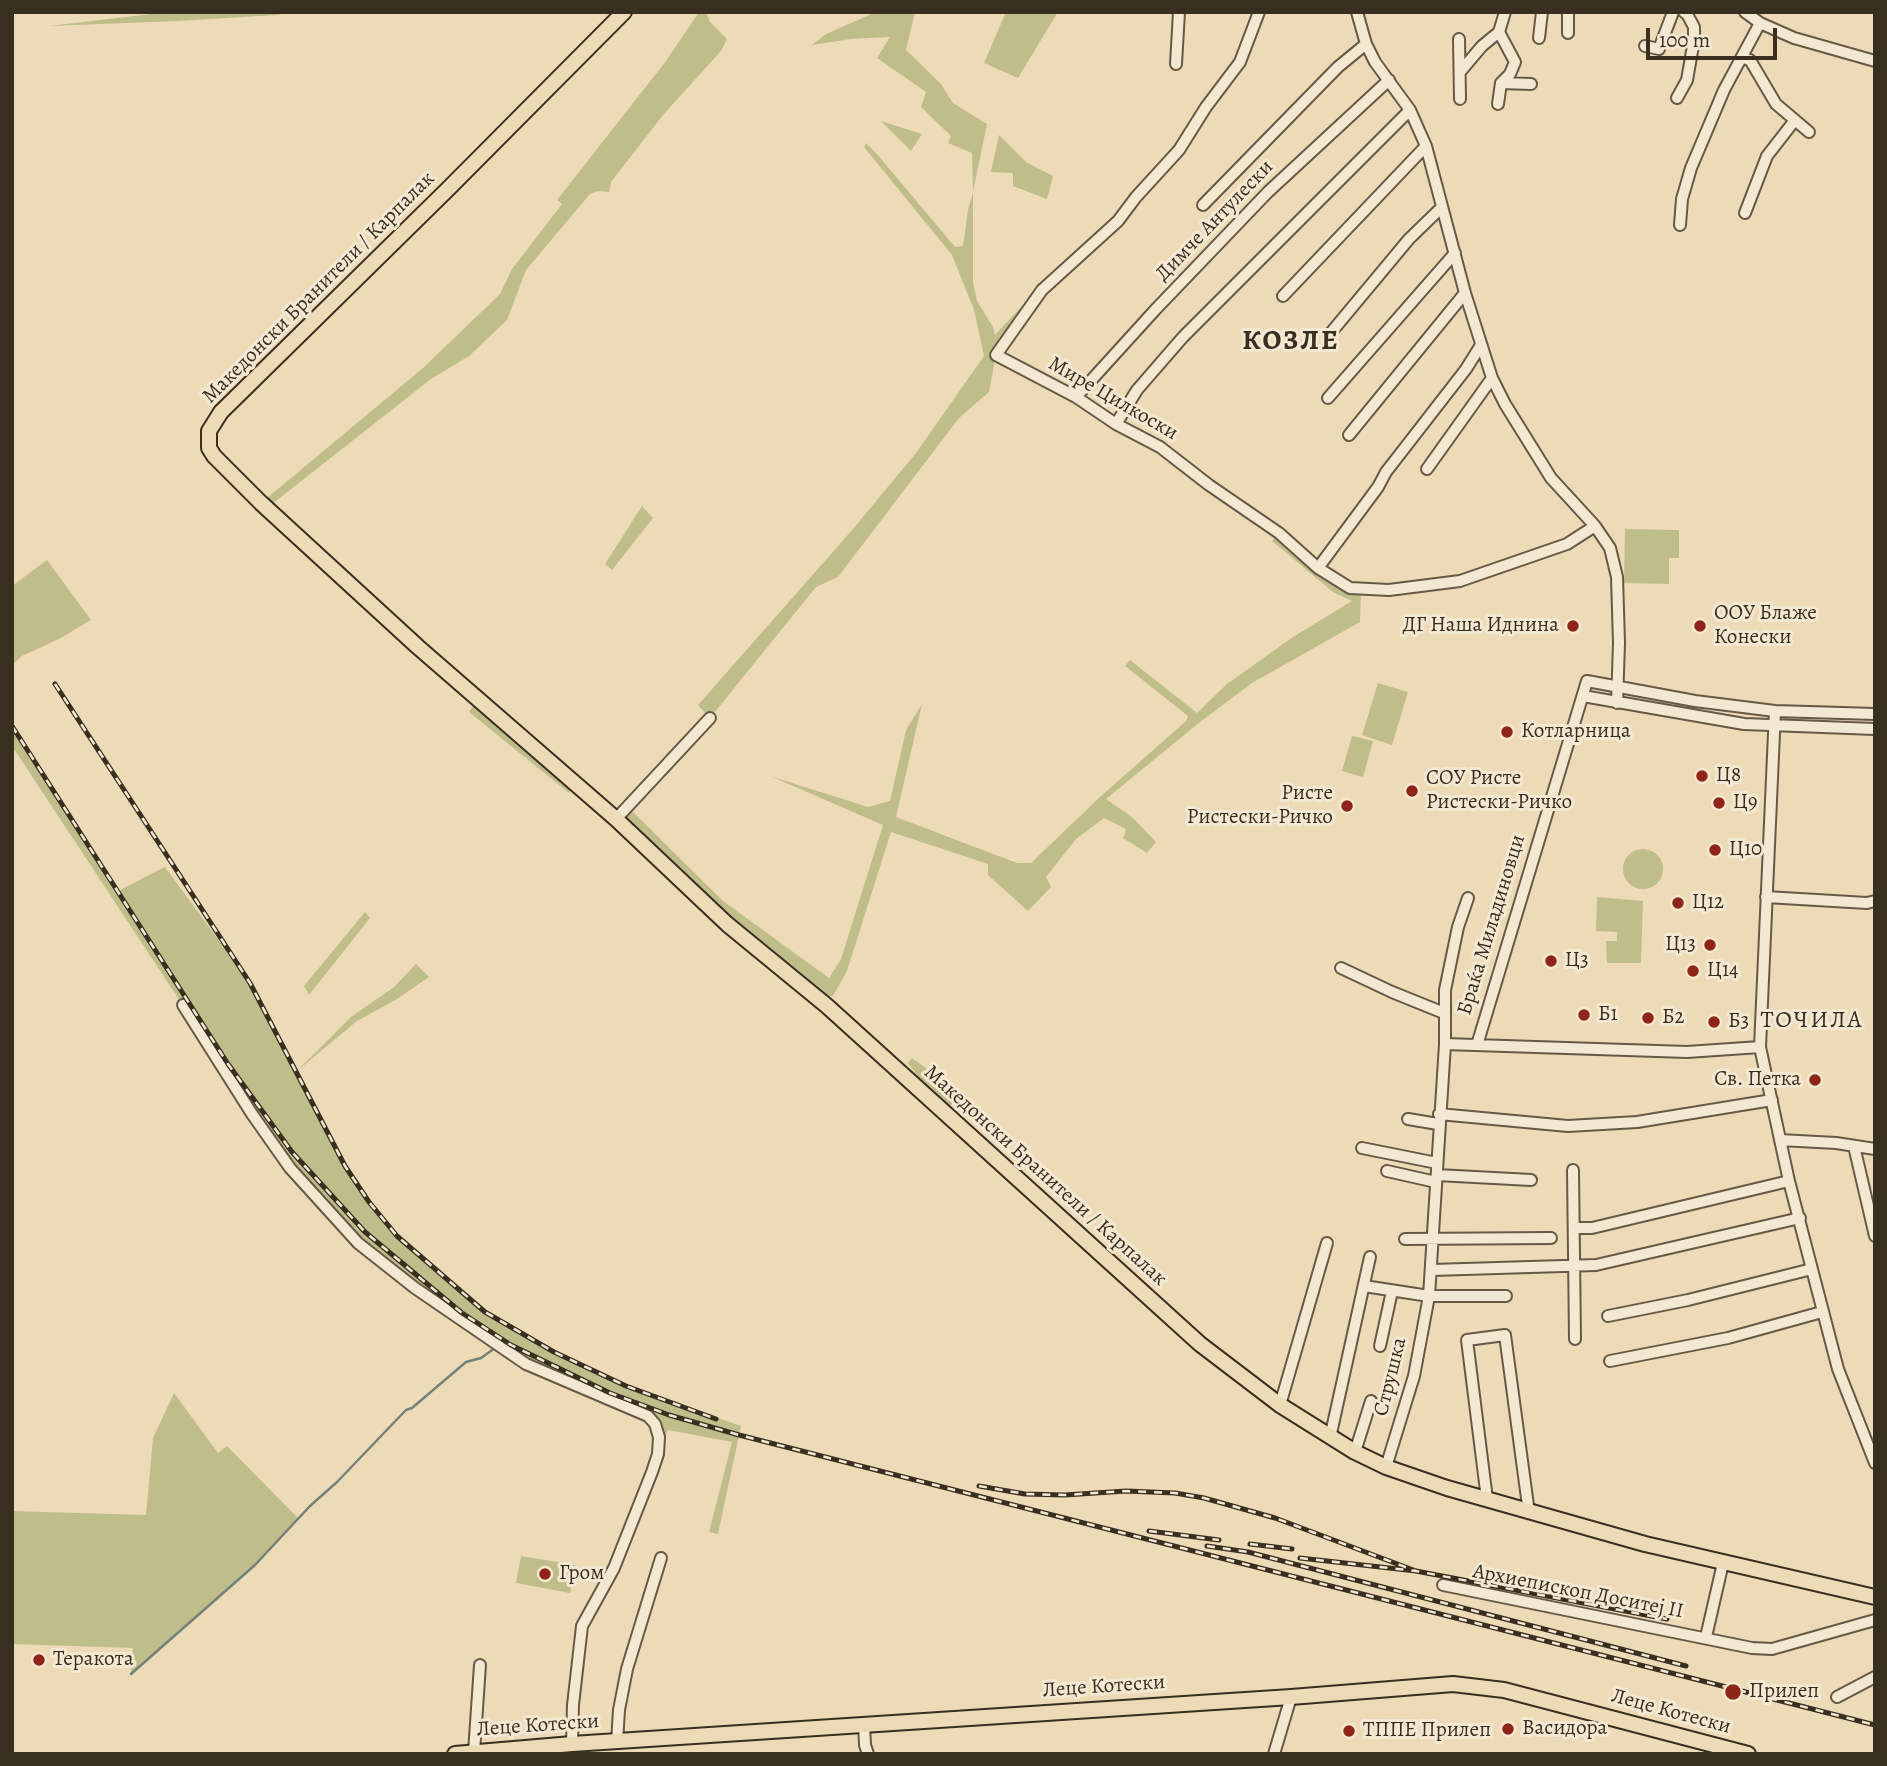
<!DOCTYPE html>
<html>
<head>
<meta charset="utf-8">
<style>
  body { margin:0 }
  #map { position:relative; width:1887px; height:1766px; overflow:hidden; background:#eddbb8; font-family:Alegreya,serif }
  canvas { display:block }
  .frame { position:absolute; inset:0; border:14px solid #392f20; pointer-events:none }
  .scale { position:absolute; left:1646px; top:28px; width:131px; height:32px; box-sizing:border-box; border:4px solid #392f20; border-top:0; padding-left:9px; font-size:21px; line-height:24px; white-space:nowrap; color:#392f20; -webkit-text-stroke:5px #f3e8d1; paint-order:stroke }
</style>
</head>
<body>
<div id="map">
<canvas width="1887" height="1766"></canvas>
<div class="frame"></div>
<div class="scale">100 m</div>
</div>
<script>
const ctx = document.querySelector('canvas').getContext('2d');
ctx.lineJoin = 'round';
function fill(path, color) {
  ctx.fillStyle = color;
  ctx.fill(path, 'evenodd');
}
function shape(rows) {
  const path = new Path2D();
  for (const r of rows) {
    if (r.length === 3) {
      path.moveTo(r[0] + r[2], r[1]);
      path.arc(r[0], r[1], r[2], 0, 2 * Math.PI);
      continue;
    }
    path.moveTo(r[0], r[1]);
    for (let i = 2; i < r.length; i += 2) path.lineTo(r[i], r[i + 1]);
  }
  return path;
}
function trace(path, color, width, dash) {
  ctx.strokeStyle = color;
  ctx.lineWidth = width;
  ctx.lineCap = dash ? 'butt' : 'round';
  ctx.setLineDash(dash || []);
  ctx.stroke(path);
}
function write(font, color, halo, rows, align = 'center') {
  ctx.font = font + ' Alegreya,serif';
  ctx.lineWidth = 6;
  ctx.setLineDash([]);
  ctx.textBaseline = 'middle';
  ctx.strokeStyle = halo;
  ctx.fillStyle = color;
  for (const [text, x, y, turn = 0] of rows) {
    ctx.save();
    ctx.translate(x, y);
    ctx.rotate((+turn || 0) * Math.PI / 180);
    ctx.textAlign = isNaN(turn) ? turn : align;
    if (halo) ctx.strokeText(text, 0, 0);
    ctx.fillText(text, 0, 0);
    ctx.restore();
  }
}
fill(shape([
  [168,12,291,12,277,15,178,21,49,26],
  [699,12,706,12,710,22,727,39,721,51,663,115,611,182,609,192,598,191,590,194,526,270,507,320,469,356,431,379,267,508,261,503,423,368,500,294,512,269,562,204,557,200,666,61],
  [876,12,915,12,906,50,941,84,953,103,987,124,973,192,973,283,977,301,993,327,995,335,1060,265,1086,244,1112,217,1118,221,1042,290,996,355,989,392,959,418,838,577,816,587,710,718,698,705,853,529,916,453,984,356,974,310,952,255,864,147,866,143,877,154,955,247,963,246,968,210,973,192,972,153,948,143,951,136,921,107,926,92,877,58,890,37,851,39,812,45,826,34],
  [1006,12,1058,12,1018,78,984,63],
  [881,121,922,134,911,151],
  [999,135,1026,162,1053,176,1047,199,1013,186,1013,173,991,172],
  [642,506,653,518,612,570,605,564],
  [1625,529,1679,530,1679,558,1669,558,1669,584,1624,583],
  [1279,533,1318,568,1361,589,1360,622,1252,683,1200,722,1106,799,1133,818,1156,842,1147,853,1123,838,1126,829,1104,818,1076,839,1046,877,1051,887,1028,911,988,875,988,864,891,832,847,971,833,996,813,995,616,819,628,807,723,901,829,978,841,959,883,825,770,776,868,807,890,801,906,730,922,704,896,817,1017,863,1031,863,1100,797,1186,721,1188,716,1125,666,1130,660,1197,713,1227,684,1293,637,1352,601,1333,592,1272,541],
  [47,560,91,620,59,639,22,656,12,665,12,586],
  [1378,683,1408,692,1392,745,1362,735],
  [477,700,573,783,569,793,469,712],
  [12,726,118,891,165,867,250,983,297,1071,351,1017,394,987,416,964,429,977,397,999,357,1021,297,1071,345,1166,369,1202,397,1236,485,1312,554,1352,589,1370,626,1386,741,1426,718,1534,709,1532,732,1442,668,1430,658,1454,655,1424,526,1364,358,1243,290,1168,12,746],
  [1352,736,1373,741,1363,777,1342,771],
  [1643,869,20],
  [1597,897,1643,901,1641,963,1607,963,1606,941,1617,941,1617,932,1596,931],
  [365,912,370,918,309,995,304,986],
  [912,1058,960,1093,945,1113,908,1063],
  [174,1393,218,1453,227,1446,298,1518,255,1565,131,1674,133,1648,12,1644,12,1511,146,1515,153,1438],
  [521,1556,575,1565,570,1593,516,1583]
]), '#bfbe8a');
trace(shape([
  [131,1674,255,1565,310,1506,337,1482,406,1410,412,1408,466,1362,481,1358,495,1348]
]), '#75827c', 2.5);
const minor = shape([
  [1259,12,1240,62,1206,107,1179,150,1136,197,1118,221,1042,290,996,355,1076,397,1116,424,1160,447,1209,485,1279,533,1318,568,1350,588,1389,590,1460,581,1567,544,1595,526],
  [1357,12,1366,44,1375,62,1410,110,1426,146,1465,293,1492,378,1505,404,1551,478,1595,526,1610,548,1617,577,1619,643,1617,703],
  [1745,12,1760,23,1794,38,1875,61],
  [1568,33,1568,12],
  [1539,38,1542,12],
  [1459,39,1460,99],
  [1645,46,1659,49,1673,12],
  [1743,58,1750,60,1776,104,1809,132],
  [1176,64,1179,12],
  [1460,72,1482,46,1499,32,1505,12],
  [1501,83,1531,84],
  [1677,98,1687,80,1694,40,1694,27,1687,14,1684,12],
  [1498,104,1501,83,1510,74,1515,62,1499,32],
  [1203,205,1338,67,1366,44],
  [1745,213,1767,156,1795,120],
  [1680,225,1682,199,1691,168,1724,90,1760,23],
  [1283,296,1426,146],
  [1329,335,1409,239,1442,207],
  [1076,397,1155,310,1268,192,1389,80],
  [1328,398,1455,253],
  [1116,424,1137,390,1183,337,1410,110],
  [1349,435,1465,293],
  [1427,469,1492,378],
  [1318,568,1378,487,1386,472,1466,369,1481,345],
  [1583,696,1744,724,1875,729],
  [1775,711,1760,1047,1789,1181,1838,1369,1875,1463],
  [616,819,710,718],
  [1766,897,1867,903,1875,901],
  [1341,968,1392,992,1444,1013],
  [183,1005,252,1114,290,1168,358,1243,415,1288,526,1364,648,1416,655,1424,659,1437,658,1454,652,1472,614,1568,582,1626,573,1705,572,1744],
  [1445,1044,1687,1052,1760,1047],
  [1477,1045,1587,681,1695,701,1775,711,1875,714],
  [1439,1114,1568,1126,1637,1122,1772,1100],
  [1408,1119,1438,1124],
  [1780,1140,1836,1143,1875,1149],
  [1854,1146,1875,1236],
  [1362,1148,1437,1163],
  [1573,1170,1575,1339],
  [1387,1171,1436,1182],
  [1437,1175,1531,1180],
  [1574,1228,1592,1228,1789,1181],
  [1405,1239,1551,1238],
  [1432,1270,1596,1265,1800,1218],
  [1364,1286,1429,1296,1506,1296],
  [1608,1316,1688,1300,1812,1269],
  [1380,1346,1392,1291],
  [1610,1361,1728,1338,1822,1312],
  [1280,1405,1327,1243],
  [1330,1438,1370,1257],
  [1355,1452,1371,1401],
  [1386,1467,1414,1376,1429,1296,1445,1044,1445,990,1458,927,1468,898],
  [1487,1499,1467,1340,1505,1335,1529,1513],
  [1443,1585,1752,1648,1772,1649,1875,1620],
  [1706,1637,1723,1563],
  [1837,1697,1875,1677],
  [864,1724,865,1745,868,1754],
  [617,1742,619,1710,627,1669,661,1558],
  [474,1752,480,1665],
  [1274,1754,1291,1697]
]);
const major = shape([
  [624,12,447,190,221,412,209,431,209,448,214,456,261,503,418,647,616,819,727,924,827,1006,1200,1344,1280,1405,1355,1452,1386,1467,1447,1488,1645,1544,1875,1597],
  [455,1754,572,1744,1291,1697,1453,1684,1504,1690,1748,1754]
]);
trace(minor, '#665a46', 14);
trace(major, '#392f20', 18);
trace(minor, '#f3e8d1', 10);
trace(major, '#eddbb8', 14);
const rail = shape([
  [55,684,250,983,345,1166,369,1202,397,1236,485,1312,554,1352,626,1386,716,1419],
  [12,726,228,1064,292,1152,365,1232,462,1313,511,1345,610,1393,669,1415,739,1435,1875,1725],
  [979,1486,1025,1494,1065,1495,1126,1491,1175,1493,1204,1498,1275,1518,1416,1571],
  [1149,1531,1219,1540],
  [1250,1544,1292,1549],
  [1207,1546,1248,1552,1686,1666],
  [1300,1558,1416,1571,1667,1619]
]);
trace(rail, '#392f20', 5);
trace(rail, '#f3e8d1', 2.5, [8]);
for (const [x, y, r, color] of [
  [1573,626,7,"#8f2418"],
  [1700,626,7,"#8f2418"],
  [1507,732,7,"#8f2418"],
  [1702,776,7,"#8f2418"],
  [1412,791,7,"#8f2418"],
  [1719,803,7,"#8f2418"],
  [1347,806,7,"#8f2418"],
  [1715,850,7,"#8f2418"],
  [1678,903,7,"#8f2418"],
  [1710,945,7,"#8f2418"],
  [1551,961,7,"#8f2418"],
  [1693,971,7,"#8f2418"],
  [1584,1015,7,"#8f2418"],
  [1648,1018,7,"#8f2418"],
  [1714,1022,7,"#8f2418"],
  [1815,1080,7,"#8f2418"],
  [545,1574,7,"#8f2418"],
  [39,1660,7,"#8f2418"],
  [1733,1692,9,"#8f2418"],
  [1508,1729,7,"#8f2418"],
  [1349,1731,7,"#8f2418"]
]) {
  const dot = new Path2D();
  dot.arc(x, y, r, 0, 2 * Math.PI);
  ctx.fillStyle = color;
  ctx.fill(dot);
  trace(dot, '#f3e8d1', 2.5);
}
write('21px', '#392f20', '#f3e8d1', [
  ["Димче Антулески",1215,221,-46],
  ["Македонски Бранители / Карпалак",319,288,-45],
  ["Мире Цилкоски",1113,399,30],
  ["Браќа Миладиновци",1492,925,-73],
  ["Македонски Бранители / Карпалак",1045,1176,42],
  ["Струшка",1391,1377,-76],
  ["Архиепископ Доситеј II",1578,1592,11],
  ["Леце Котески",1104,1687,-4],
  ["Леце Котески",1671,1712,15],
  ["Леце Котески",538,1726,-4]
]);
write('21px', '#392f20', '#f3e8d1', [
  ["ООУ Блаже",1714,614],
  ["Конески",1714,638],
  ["ДГ Наша Иднина",1559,626,"right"],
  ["Котларница",1521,732],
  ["Ц8",1716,776],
  ["СОУ Ристе",1426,779],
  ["Ристески-Ричко",1426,803],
  ["Ристе",1333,794,"right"],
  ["Ристески-Ричко",1333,818,"right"],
  ["Ц9",1733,803],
  ["Ц10",1729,850],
  ["Ц12",1692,903],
  ["Ц13",1696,945,"right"],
  ["Ц3",1565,961],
  ["Ц14",1707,971],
  ["Б1",1598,1015],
  ["Б2",1662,1018],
  ["Б3",1728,1022],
  ["Св. Петка",1801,1080,"right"],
  ["Гром",559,1574],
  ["Теракота",53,1660],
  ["Прилеп",1749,1692],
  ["Васидора",1522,1729],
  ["ТППЕ Прилеп",1363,1731]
], 'left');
ctx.letterSpacing = '2px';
write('24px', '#392f20', '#f3e8d1', [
  ["ТОЧИЛА",1812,1021]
]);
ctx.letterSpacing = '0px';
ctx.letterSpacing = '2px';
write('bold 28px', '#392f20', '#f3e8d1', [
  ["КОЗЛЕ",1291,342]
]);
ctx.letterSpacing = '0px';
</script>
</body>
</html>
